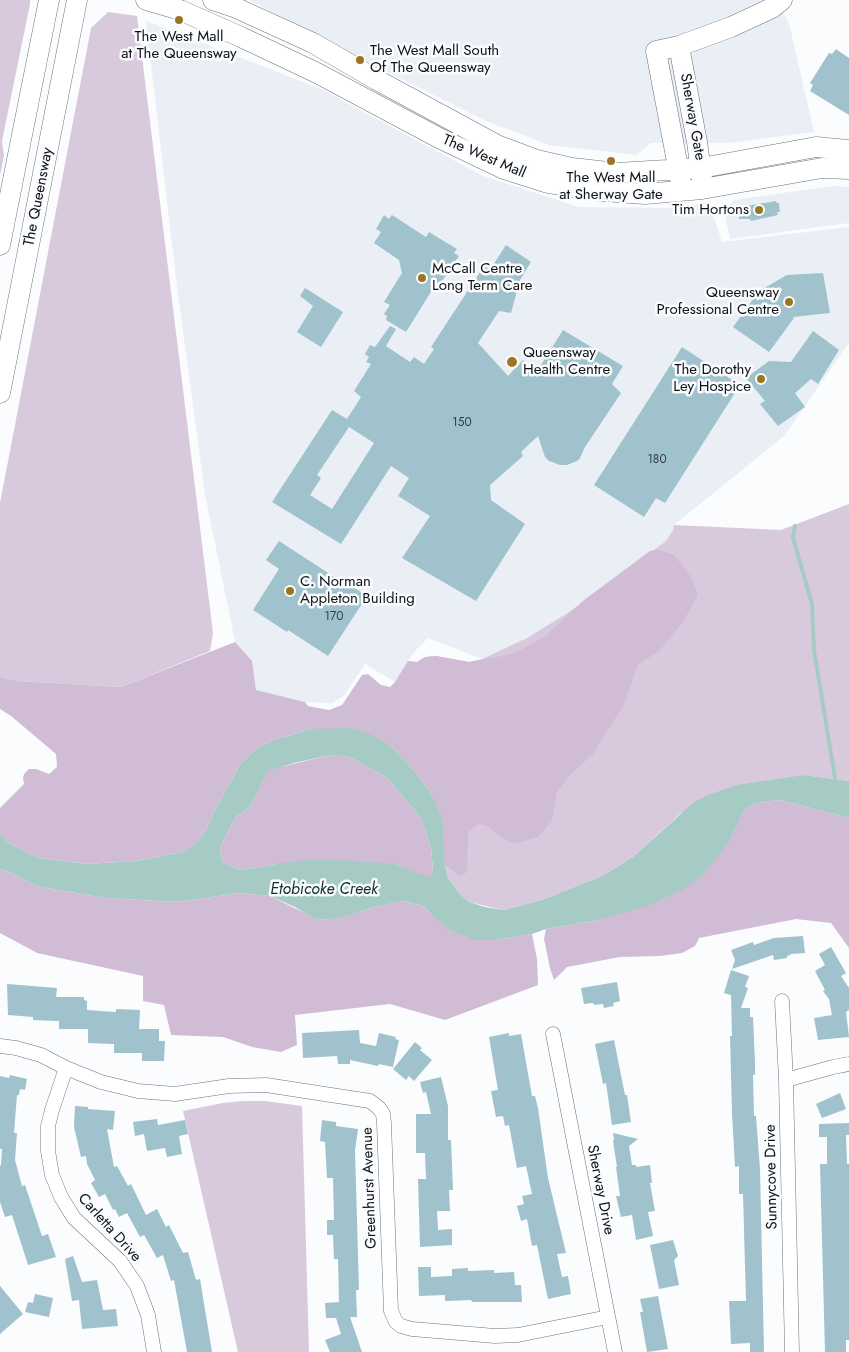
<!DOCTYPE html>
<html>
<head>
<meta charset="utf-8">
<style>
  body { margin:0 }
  canvas { display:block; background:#fafcfe }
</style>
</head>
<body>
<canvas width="849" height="1352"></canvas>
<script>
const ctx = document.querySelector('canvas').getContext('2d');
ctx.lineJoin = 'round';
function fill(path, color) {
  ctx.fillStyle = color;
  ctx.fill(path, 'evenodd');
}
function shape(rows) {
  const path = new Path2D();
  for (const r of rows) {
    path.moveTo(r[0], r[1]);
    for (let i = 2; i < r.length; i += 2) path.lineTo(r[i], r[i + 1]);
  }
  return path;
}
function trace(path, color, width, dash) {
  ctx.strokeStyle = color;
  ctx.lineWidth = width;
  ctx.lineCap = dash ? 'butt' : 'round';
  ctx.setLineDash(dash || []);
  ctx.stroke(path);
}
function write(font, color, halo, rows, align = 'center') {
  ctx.font = font + ' Jost,sans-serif';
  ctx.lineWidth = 5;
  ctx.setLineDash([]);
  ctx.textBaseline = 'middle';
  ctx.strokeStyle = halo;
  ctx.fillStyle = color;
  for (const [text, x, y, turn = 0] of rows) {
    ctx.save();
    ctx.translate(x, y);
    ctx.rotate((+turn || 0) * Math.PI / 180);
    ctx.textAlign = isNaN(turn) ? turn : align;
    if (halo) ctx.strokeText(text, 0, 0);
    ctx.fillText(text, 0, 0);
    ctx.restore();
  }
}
fill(shape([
  [249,0,776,0,789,23,814,132,728,143,651,143,637,155,549,145,486,121,359,58],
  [146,21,321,89,483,176,579,207,678,208,709,202,722,242,849,227,849,343,784,436,674,525,673,530,666,541,569,612,527,638,482,659,428,638,415,651,395,682,365,664,344,696,332,703,305,702,256,690,252,661,235,642,205,494,177,287],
  [833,186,849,187,849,223,730,239,724,211,734,200]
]), '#eaeff6');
fill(shape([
  [0,0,30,0,30,4,2,141,4,156,0,175],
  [108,12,137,16,213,633,210,651,121,687,19,681,0,677,0,503,91,28],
  [849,504,849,781,804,775,681,813,633,857,604,875,542,900,503,910,469,902,459,893,448,878,445,865,408,661,417,662,425,657,436,656,469,662,482,659,527,638,569,612,666,541,673,530,674,525,781,530],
  [243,1101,265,1101,302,1106,309,1352,238,1352,183,1111,223,1103]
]), '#d9c9dd');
fill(shape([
  [659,550,674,555,691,577,698,595,684,620,660,650,638,665,624,704,593,754,572,773,557,792,552,821,538,837,514,844,503,838,486,825,478,824,468,832,467,872,460,876,445,865,443,821,430,791,411,767,392,747,311,729,274,740,257,748,241,763,214,812,207,828,197,843,183,852,135,861,88,864,37,858,9,843,0,834,0,808,24,784,23,778,24,774,29,769,36,769,49,774,57,767,56,754,11,716,0,709,0,677,19,681,121,687,235,642,252,661,256,690,305,702,308,706,329,710,342,705,362,675,368,674,381,685,390,687,395,682,408,661,417,662,425,657,436,656,469,662,513,654,544,637,584,600,650,551],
  [330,755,350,757,387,778,421,818,431,848,433,871,430,879,395,864,276,864,240,870,222,862,220,848,226,835,236,817,250,807,268,770],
  [780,800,849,818,849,948,831,923,796,919,699,938,695,946,682,953,660,956,620,957,567,967,554,980,550,968,544,939,546,929,598,920,742,814,748,807,762,802],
  [0,869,14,874,36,886,105,898,177,902,239,893,270,896,319,920,340,918,374,907,401,901,424,906,432,916,495,940,532,934,537,959,538,985,445,1020,390,1004,295,1015,297,1045,281,1052,252,1047,223,1037,171,1035,164,1005,143,1001,143,976,37,953,0,933]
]), '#d1bcd5');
fill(shape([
  [352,728,372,735,392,747,411,767,430,791,443,821,445,865,448,878,459,893,469,902,485,907,503,910,542,900,604,875,633,857,694,802,708,795,737,785,804,775,849,781,849,818,780,800,762,802,748,807,742,814,727,844,704,874,682,890,647,906,598,920,546,929,532,934,495,940,474,940,449,929,432,916,424,906,402,901,374,907,341,918,319,920,306,914,295,907,270,896,239,893,177,902,105,898,36,886,14,874,0,869,0,834,9,843,37,858,88,864,135,861,183,852,197,843,207,828,214,812,241,763,257,748,274,740,311,729],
  [330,755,350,757,387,778,421,818,431,848,433,870,430,878,395,864,356,861,314,859,276,864,240,870,222,862,220,848,226,835,236,817,250,807,268,771,294,763]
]), '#a6cbc5');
trace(shape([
  [795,526,793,538,812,604,814,650,836,784]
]), '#a6cbc5', 4);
fill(shape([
  [836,49,849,58,849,115,810,91,813,85,810,83,829,53,832,54],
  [777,201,776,203,779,203,780,212,777,212,778,215,751,221,750,219,739,219,738,208,739,207],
  [384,215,389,219,392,215,426,237,429,232,457,249,454,253,459,256,440,284,437,282,406,332,386,320,387,316,384,314,390,305,384,302,402,273,399,260,374,243,381,232,376,229],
  [506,245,531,262,520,280,511,313,499,311,478,343,508,376,523,360,536,373,563,330,623,366,612,384,621,393,585,447,580,458,577,461,567,465,560,465,549,461,545,457,538,436,521,452,523,456,490,485,491,500,525,524,476,601,402,558,430,516,398,496,409,478,391,466,341,544,272,502,332,410,347,419,361,397,354,391,371,364,366,362,369,357,365,354,370,345,375,347,390,326,396,329,386,346,410,362,414,357,424,364,434,349,431,347,484,266,490,270],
  [349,427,374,443,332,509,310,495,321,478,317,475],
  [823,273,830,313,793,317,794,318,769,352,733,327,759,291,787,275],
  [305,288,343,312,321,347,297,332,313,306,300,296],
  [813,331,839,350,818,384,811,379,795,393,805,407,778,426,760,404,765,401,746,378,769,361,791,362],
  [682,347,740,385,665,503,656,498,644,517,594,485],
  [279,541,339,580,340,579,367,596,328,656,288,630,287,632,253,610,279,569,266,560],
  [803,936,805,953,790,954,791,955,787,956,787,958,774,960,773,955,732,969,735,960,731,950,753,942,754,945,774,938],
  [831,947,846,973,841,976,849,988,849,1010,846,1012,849,1037,818,1040,814,1018,832,1015,829,999,823,991,825,990,815,971,825,965,819,954],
  [731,970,749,976,745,987,748,988,741,1008,750,1008,750,1017,753,1017,755,1063,755,1075,753,1075,754,1116,756,1116,760,1169,764,1352,750,1352,750,1343,731,1344,729,1301,746,1301,743,1194,739,1194,739,1166,735,1167,732,1113,730,1036,732,1036,731,995,724,993],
  [617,982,620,1001,613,1003,614,1006,604,1008,603,1004,594,1005,593,1003,584,1004,581,988],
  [7,984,57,988,56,997,84,997,84,1000,87,1001,87,1010,116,1012,116,1009,140,1010,139,1029,159,1029,159,1041,165,1041,164,1061,142,1061,142,1053,114,1053,114,1044,88,1043,88,1029,59,1029,59,1021,33,1020,33,1017,8,1015],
  [359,1030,360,1043,376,1046,379,1033,396,1037,395,1039,399,1040,393,1067,379,1064,378,1066,350,1060,350,1064,338,1064,337,1056,303,1058,302,1033],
  [509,1033,509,1036,521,1034,532,1096,535,1096,538,1108,548,1178,566,1253,557,1254,562,1277,568,1276,571,1294,548,1299,537,1245,532,1246,527,1219,521,1221,517,1206,524,1204,522,1196,532,1194,526,1166,517,1168,509,1125,505,1126,503,1116,496,1117,491,1091,498,1090,489,1037],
  [614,1040,625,1095,627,1095,631,1122,612,1125,606,1083,603,1084,595,1044],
  [415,1042,422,1048,420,1050,432,1060,414,1081,409,1076,406,1080,393,1069],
  [10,1075,27,1079,25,1090,20,1089,19,1095,17,1095,14,1133,17,1133,15,1160,22,1186,25,1185,42,1236,48,1234,56,1257,28,1265,12,1215,5,1217,0,1202,0,1166,1,1165,2,1149,0,1149,0,1076,9,1078],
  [441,1077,448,1106,448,1140,451,1140,453,1190,449,1190,450,1211,437,1211,438,1230,452,1229,452,1245,420,1247,418,1179,426,1179,425,1153,416,1153,416,1114,431,1114,426,1092,423,1093,420,1082],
  [840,1093,846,1109,822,1118,816,1104],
  [75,1106,88,1107,88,1109,115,1111,113,1130,107,1129,114,1167,117,1166,128,1186,131,1184,146,1215,157,1209,166,1227,169,1225,183,1253,188,1252,196,1280,200,1279,212,1352,187,1352,174,1280,171,1281,163,1255,157,1258,144,1235,140,1237,127,1213,119,1217,115,1209,113,1210,105,1194,99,1197,91,1183,95,1180,87,1164,86,1156,81,1157,74,1127],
  [157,1119,158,1125,185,1120,188,1134,179,1136,182,1154,167,1157,165,1148,147,1151,144,1134,135,1136,133,1122],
  [322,1120,336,1122,336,1126,358,1129,355,1151,359,1290,356,1290,357,1317,350,1317,362,1352,330,1352,325,1340,341,1334,336,1318,326,1318,325,1303,339,1302,338,1259,334,1259,333,1235,327,1235,327,1220,334,1220,333,1178,327,1178,325,1142,320,1141],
  [849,1123,849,1135,846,1135,847,1164,849,1164,849,1340,846,1340,846,1352,825,1352,820,1164,827,1164,827,1137,819,1137,819,1124],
  [613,1133,638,1139,629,1146,632,1165,636,1165,636,1167,650,1165,652,1183,650,1183,655,1211,648,1212,653,1236,636,1240,632,1215,621,1217,616,1196,620,1196,616,1167,617,1167,613,1141,614,1140],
  [673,1240,678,1256,674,1260,679,1285,659,1289,650,1245],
  [73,1256,82,1282,97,1280,103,1310,116,1309,118,1326,82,1329,79,1300,72,1301,65,1259],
  [418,1267,431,1267,431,1277,452,1276,452,1269,468,1268,468,1271,494,1270,494,1273,514,1272,515,1285,521,1285,522,1302,472,1302,471,1300,445,1301,445,1295,419,1296],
  [0,1286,23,1314,0,1334],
  [35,1294,53,1298,49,1317,25,1312,28,1302,33,1303],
  [658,1296,668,1349,647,1352,640,1312,643,1312,640,1299]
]), '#9fc2cd');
const street = shape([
  [782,1001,786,1080,792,1352],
  [553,1034,615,1352],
  [0,1046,16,1048,41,1055,66,1068,101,1082,138,1091,175,1094,229,1086,266,1085,370,1101,379,1108,383,1114,384,1123,391,1311,396,1322,401,1326,412,1329,495,1336,518,1335,608,1317],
  [66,1068,52,1110,48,1126,48,1151,52,1175,61,1197,74,1218,120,1261,137,1286,148,1315,154,1352],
  [786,1080,833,1067,849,1064]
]);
const secondary = shape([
  [146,0,180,10,241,37,317,73,439,138,504,169,548,183,590,190,645,194,702,189,822,168,849,169],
  [213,0,234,7,313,43,377,80,497,145,537,160,572,168,617,173,701,168,816,147,849,150],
  [679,46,697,142,702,179],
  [681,183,656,51,679,46,731,27,772,8,782,0],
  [0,245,49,0],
  [0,393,77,0]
]);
trace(street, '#6b747f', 15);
trace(secondary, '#6b747f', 21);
trace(street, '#fff', 14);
trace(secondary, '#fff', 20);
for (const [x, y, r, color] of [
  [179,20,5,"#9b7622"],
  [360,60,5,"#9b7622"],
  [611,161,5,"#9b7622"],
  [759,210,5,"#9b7622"],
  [422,278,5,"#9b7622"],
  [789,302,5,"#9b7622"],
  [512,362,6,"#9b7622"],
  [761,379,5,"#9b7622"],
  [290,591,5,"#9b7622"]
]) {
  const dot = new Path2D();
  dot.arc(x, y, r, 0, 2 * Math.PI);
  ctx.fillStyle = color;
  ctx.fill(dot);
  trace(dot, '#fafcfe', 2);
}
write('12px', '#323e44', null, [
  ["150",462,423],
  ["180",657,460],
  ["170",334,617]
]);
write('15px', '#0e1216', '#fafcfe', [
  ["The West Mall",179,37,"center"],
  ["at The Queensway",179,54,"center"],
  ["The West Mall South",370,51],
  ["Of The Queensway",370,68],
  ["The West Mall",611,178,"center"],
  ["at Sherway Gate",611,195,"center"],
  ["Tim Hortons",749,210,"right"],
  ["McCall Centre",432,269],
  ["Long Term Care",432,286],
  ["Queensway",779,293,"right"],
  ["Professional Centre",779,310,"right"],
  ["Queensway",523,353],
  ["Health Centre",523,370],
  ["The Dorothy",751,370,"right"],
  ["Ley Hospice",751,387,"right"],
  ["C. Norman",300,582],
  ["Appleton Building",300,599]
], 'left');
write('15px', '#0e1216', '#fafcfe', [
  ["Sherway Gate",692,117,80],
  ["The West Mall",484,157,23],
  ["The Queensway",39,197,-79],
  ["Sunnycove Drive",772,1177,-91],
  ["Greenhurst Avenue",370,1188,-92],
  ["Sherway Drive",600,1190,79],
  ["Carletta Drive",109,1228,48]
]);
write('italic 16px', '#0d322e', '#fafcfe', [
  ["Etobicoke Creek",324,890]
]);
</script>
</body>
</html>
